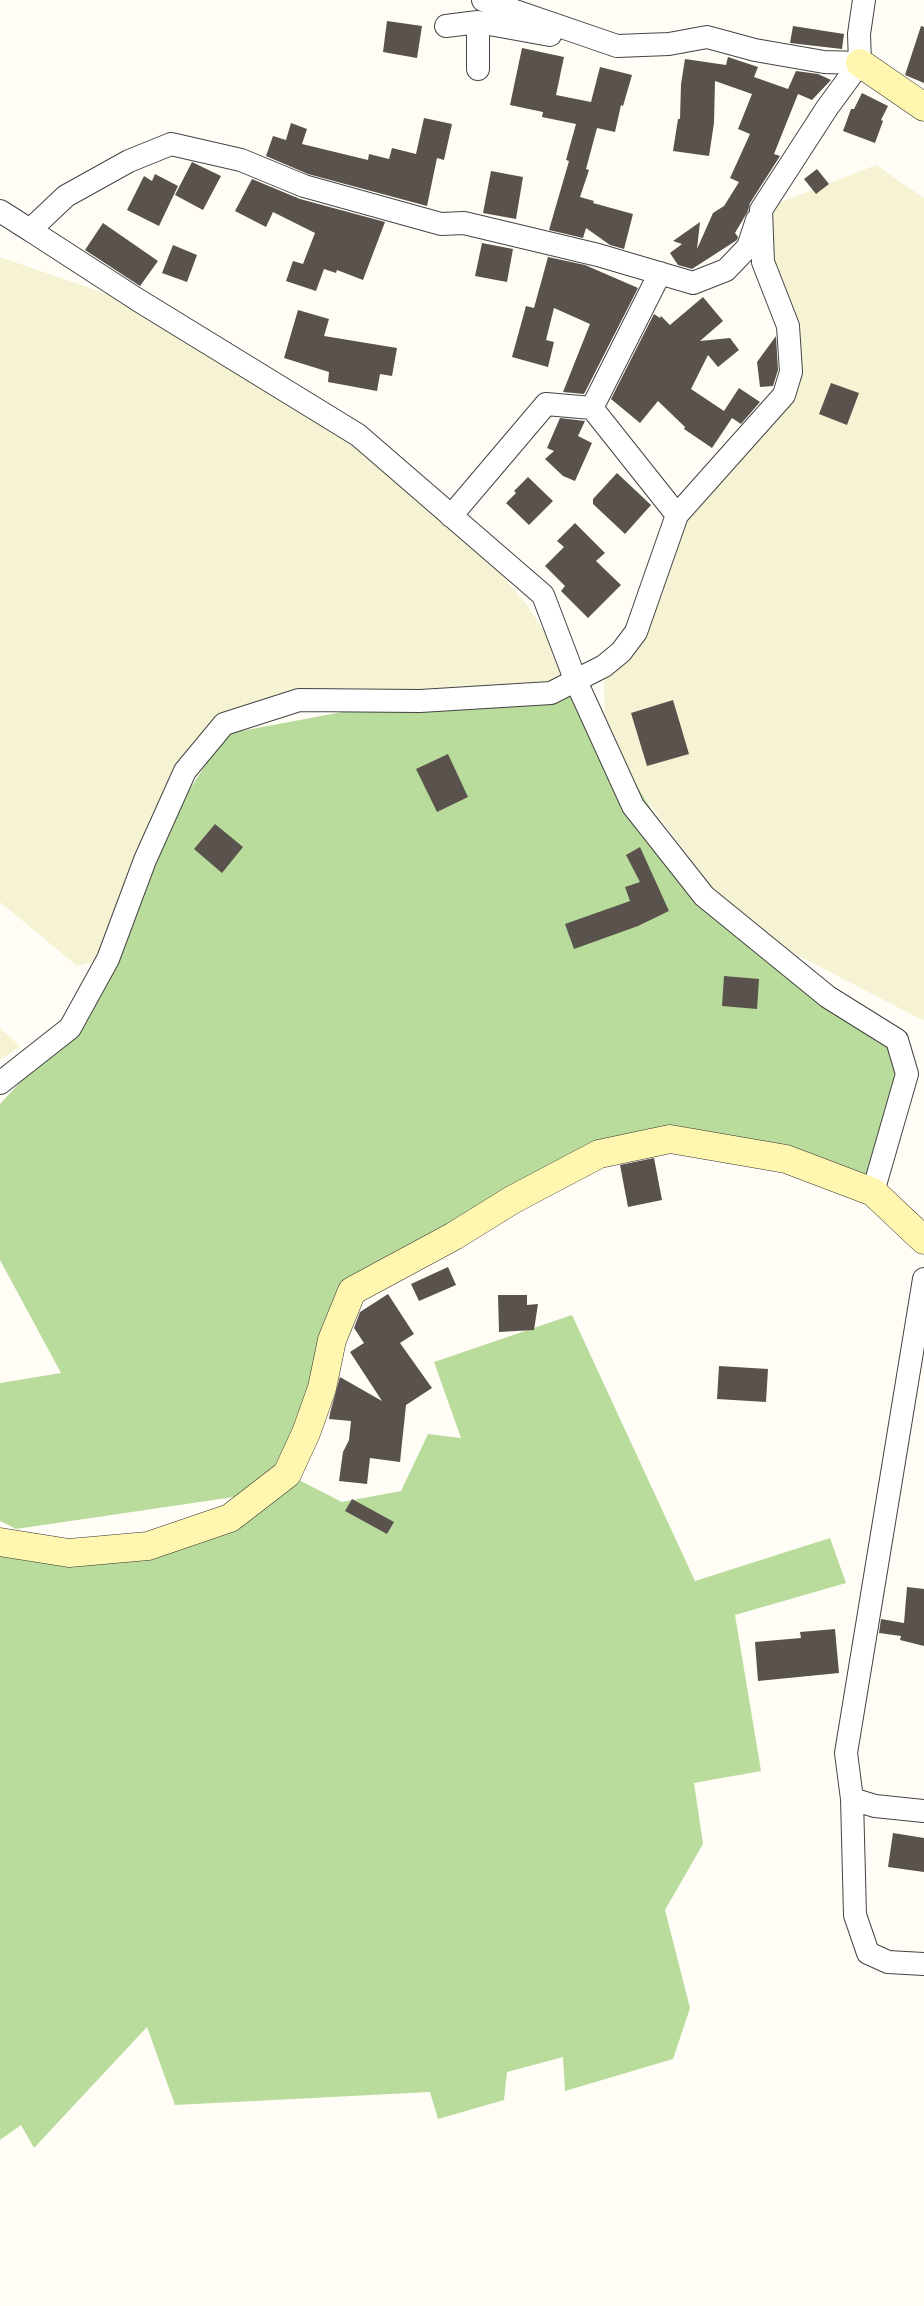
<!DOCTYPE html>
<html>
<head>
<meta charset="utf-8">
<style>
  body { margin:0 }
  canvas { display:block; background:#fffdf5 }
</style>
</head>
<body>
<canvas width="924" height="2306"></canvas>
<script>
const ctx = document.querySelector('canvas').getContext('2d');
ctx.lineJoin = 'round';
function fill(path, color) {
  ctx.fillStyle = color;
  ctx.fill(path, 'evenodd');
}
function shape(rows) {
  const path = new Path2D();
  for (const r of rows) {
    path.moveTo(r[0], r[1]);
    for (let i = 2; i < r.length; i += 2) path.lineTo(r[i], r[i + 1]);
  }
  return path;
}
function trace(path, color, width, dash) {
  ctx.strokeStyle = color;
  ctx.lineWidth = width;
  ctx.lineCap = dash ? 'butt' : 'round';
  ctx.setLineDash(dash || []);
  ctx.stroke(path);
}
fill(shape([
  [876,165,924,198,924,1021,740,925,605,745,604,666,669,538,784,395,761,210],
  [0,257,156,311,358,435,451,516,527,605,575,679,526,695,299,700,243,718,185,771,108,959,77,966,0,902],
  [0,1028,20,1046,0,1060]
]), '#f6f3d4');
fill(shape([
  [583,697,704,896,902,1056,873,1192,670,1139,493,1211,352,1291,287,1474,342,1502,401,1491,428,1434,461,1438,434,1362,572,1315,695,1581,830,1538,846,1583,735,1615,761,1771,694,1783,703,1844,665,1910,690,2008,673,2059,565,2091,563,2057,507,2072,504,2100,438,2119,430,2092,175,2105,147,2027,34,2148,21,2125,0,2140,0,1543,148,1546,261,1493,16,1529,0,1521,0,1383,61,1373,0,1260,0,1104,70,1028,145,860,225,734,401,701]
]), '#b9dc9c');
fill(shape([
  [387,21,422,26,417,58,383,52],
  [793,26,844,34,842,49,790,43],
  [921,26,924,27,924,83,905,75],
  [522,48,564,57,556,95,591,102,600,67,632,75,623,106,621,105,615,132,597,128,586,169,589,170,580,197,594,201,593,203,633,214,624,249,610,245,586,228,583,238,549,230,569,161,566,160,576,124,542,117,543,112,510,105],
  [728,57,758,67,754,77,788,89,796,71,818,74,831,80,812,100,798,94,774,154,780,156,750,203,748,211,735,233,738,237,737,240,692,269,678,265,670,253,682,244,673,241,700,222,697,249,713,213,724,206,739,182,730,178,750,134,738,129,752,94,715,81,714,123,709,156,673,151,678,119,680,119,681,84,685,59,726,65],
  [862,93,888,106,881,120,883,121,875,143,843,131,851,109,854,109],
  [424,118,452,124,444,160,437,158,427,206,308,174,266,156,273,136,286,140,291,123,307,129,302,144,368,160,369,154,389,159,392,148,416,154],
  [192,162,221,176,203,210,175,195],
  [817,169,829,184,816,194,804,179],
  [491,171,523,177,516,219,483,213],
  [155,174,178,186,159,226,127,210,144,176,152,181],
  [252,179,300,199,385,222,363,280,337,270,336,273,324,269,316,291,286,281,293,261,303,264,315,233,273,212,266,227,235,211],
  [103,223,158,261,140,286,85,250],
  [482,243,513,249,507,282,475,276],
  [173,245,197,255,187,282,162,273],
  [548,257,585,265,638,288,584,394,563,392,590,324,554,308,546,340,554,342,548,367,512,357,526,306,534,308],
  [703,297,723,321,700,341,730,338,739,350,718,367,708,355,691,389,724,411,739,388,760,402,741,424,732,418,712,448,684,429,685,427,658,401,640,423,611,399,654,314,660,318,661,316,670,325],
  [298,310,329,319,324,336,397,348,392,376,380,374,377,391,328,382,329,372,284,358],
  [776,336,778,370,773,386,760,387,757,362],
  [831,383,859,393,847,425,819,414],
  [560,418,585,421,578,436,592,443,575,481,563,476,545,459,554,451,547,448],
  [617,473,651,505,625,534,593,504,593,499],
  [528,477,553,501,529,525,506,503,516,493,514,491],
  [575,523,605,553,596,561,621,585,588,618,561,591,565,586,545,566,564,547,557,541],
  [673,700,689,754,647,766,631,713],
  [448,754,468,797,437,812,416,769],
  [215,824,243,847,222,873,194,849],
  [640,847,669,911,638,926,574,949,565,924,630,901,625,887,640,882,626,855],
  [724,976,759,979,757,1009,722,1006],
  [654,1158,662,1200,628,1207,620,1165],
  [448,1267,456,1285,419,1301,411,1284],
  [388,1294,414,1334,400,1343,432,1388,406,1405,400,1462,370,1458,367,1484,339,1481,343,1452,349,1440,351,1421,329,1419,330,1413,340,1377,382,1401,350,1352,364,1343,354,1328,360,1312],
  [498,1295,527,1295,527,1305,538,1304,534,1330,499,1332],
  [719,1366,768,1369,766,1402,717,1399],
  [352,1499,394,1522,387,1534,345,1511],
  [907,1587,924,1589,924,1646,900,1640,901,1636,879,1633,881,1619,904,1623],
  [835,1629,839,1673,758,1681,755,1642,801,1638,800,1632],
  [893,1833,924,1838,924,1872,888,1867]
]), '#5a524d');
const street = shape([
  [483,0,617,46,669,44,707,37,755,50,824,62,860,63],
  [446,26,478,22,550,35],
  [478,69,478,22],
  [0,211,30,230,66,196,129,161,171,144,241,160,304,186,441,224,464,223,598,255,693,283,726,270,748,247,757,220],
  [30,230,138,300,358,435,543,595,575,679,633,806,704,896,828,997,897,1040,907,1074,873,1192],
  [660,273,592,408,677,515],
  [451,516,546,404,592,408],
  [0,1083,70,1028,108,959,145,860,185,771,224,724,299,700,420,701,551,693,604,666,621,652,636,632,677,515,784,395,791,372,788,326,763,262,761,210,827,108,860,63,859,34,864,0],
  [924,1279,846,1753,852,1799,875,1806,924,1811],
  [852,1799,855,1915,868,1953,888,1962,924,1964]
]);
const secondary = shape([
  [860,63,924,107],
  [0,1542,69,1553,148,1546,230,1518,287,1474,306,1433,322,1388,332,1340,352,1291,454,1236,512,1200,599,1154,670,1139,786,1159,873,1192,924,1240]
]);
trace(street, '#444', 24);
trace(secondary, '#333', 29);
trace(street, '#fff', 22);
trace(secondary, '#fff6b0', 28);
</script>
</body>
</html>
